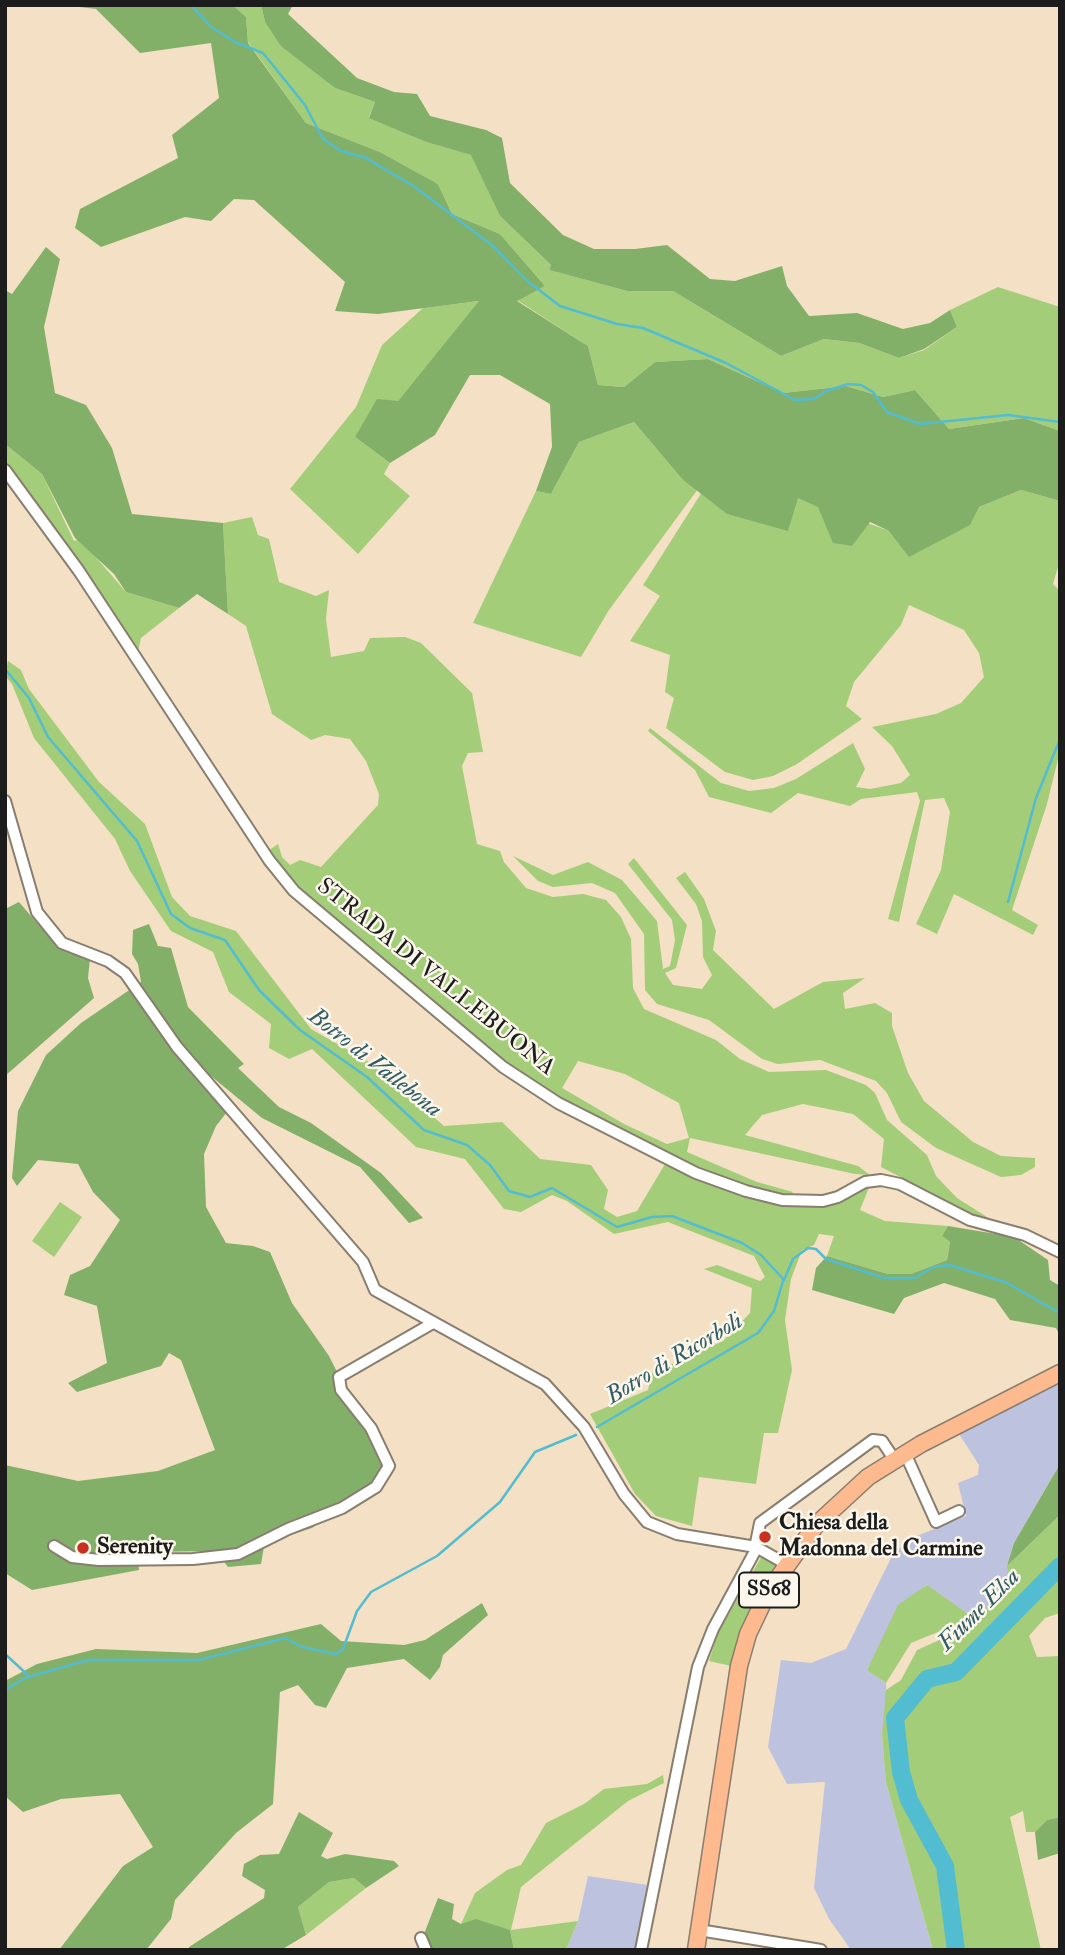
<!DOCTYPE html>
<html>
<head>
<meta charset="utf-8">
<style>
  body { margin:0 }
  #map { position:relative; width:1065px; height:1955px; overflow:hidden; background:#f4e0c4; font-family:"IM FELL Double Pica",serif }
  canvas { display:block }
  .frame { position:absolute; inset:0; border:7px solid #1c1c1c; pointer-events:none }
</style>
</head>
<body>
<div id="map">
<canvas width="1065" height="1955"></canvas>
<div class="frame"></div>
</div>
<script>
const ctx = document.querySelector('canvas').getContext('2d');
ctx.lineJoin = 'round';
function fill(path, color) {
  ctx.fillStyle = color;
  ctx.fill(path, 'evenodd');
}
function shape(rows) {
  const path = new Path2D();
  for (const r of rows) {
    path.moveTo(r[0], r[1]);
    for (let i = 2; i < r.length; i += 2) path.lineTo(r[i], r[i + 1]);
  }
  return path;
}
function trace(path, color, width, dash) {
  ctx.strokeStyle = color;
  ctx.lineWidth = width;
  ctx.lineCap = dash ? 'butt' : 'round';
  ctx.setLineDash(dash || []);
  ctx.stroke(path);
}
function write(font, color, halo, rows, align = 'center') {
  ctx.font = font + ' "IM FELL Double Pica",serif';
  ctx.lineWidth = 5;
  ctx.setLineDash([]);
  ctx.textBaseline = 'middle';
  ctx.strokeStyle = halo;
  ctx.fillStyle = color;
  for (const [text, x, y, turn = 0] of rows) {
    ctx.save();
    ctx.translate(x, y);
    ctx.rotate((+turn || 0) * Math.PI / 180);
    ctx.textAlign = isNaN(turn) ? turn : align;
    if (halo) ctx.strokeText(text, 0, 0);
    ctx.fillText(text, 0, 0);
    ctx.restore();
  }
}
fill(shape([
  [1060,1367,1060,1464,1014,1543,1007,1566,1008,1588,986,1608,970,1615,926,1585,867,1669,886,1683,887,1705,882,1735,886,1782,933,1950,851,1950,829,1919,814,1888,825,1782,787,1784,768,1747,781,1660,811,1663,846,1649,893,1554,912,1538,966,1516,958,1483,978,1475,979,1465,952,1423],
  [588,1876,648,1885,636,1950,566,1950,578,1921]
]), '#bdc3de');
fill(shape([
  [233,5,261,5,265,22,335,88,375,102,369,117,426,142,472,155,500,216,551,265,549,270,627,291,673,291,781,356,824,339,859,343,899,358,924,350,957,327,950,310,998,287,1060,307,1060,431,1024,418,949,429,915,390,883,397,846,386,783,393,708,359,655,362,624,387,598,385,588,346,517,300,545,286,500,234,452,214,438,184,380,152,306,123,248,42,246,17],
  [480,301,398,401,355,437,390,463,384,474,410,496,358,554,290,489,356,407,382,345,423,308],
  [634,422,682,479,698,489,609,610,581,657,473,623,536,491,551,494,579,442],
  [5,444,42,474,74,541,80,539,126,592,179,608,141,638,136,661,5,462],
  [1021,490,1060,501,1060,560,1053,584,1060,591,1060,751,1047,804,1012,910,1038,925,1033,935,954,894,937,934,916,924,941,870,950,812,944,798,925,800,899,922,888,919,920,801,917,792,861,799,850,806,798,793,771,813,709,797,695,770,648,731,650,728,721,783,749,791,774,788,796,779,853,743,865,769,856,787,870,789,901,783,910,775,892,746,872,727,936,714,961,703,984,677,979,653,964,630,909,605,901,625,854,682,846,706,862,719,797,764,773,776,753,780,725,772,666,728,674,698,665,692,670,655,630,641,660,596,643,585,702,492,728,514,788,530,797,497,889,531,979,507],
  [252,517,258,535,269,539,279,582,316,596,329,590,326,619,331,657,364,651,370,638,405,637,421,643,472,693,483,752,468,753,462,766,477,844,500,851,504,862,526,888,553,897,583,894,606,900,621,917,631,939,633,988,644,1009,716,1040,740,1059,769,1072,826,1070,866,1085,875,1093,887,1120,927,1155,936,1176,957,1198,998,1224,968,1212,881,1167,884,1139,853,1114,803,1104,762,1115,745,1135,858,1166,870,1175,855,1174,690,1138,687,1152,757,1182,793,1192,790,1195,741,1185,705,1172,549,1093,497,1056,308,897,268,851,278,844,282,857,290,865,300,860,321,867,378,805,379,794,366,761,350,739,325,735,311,740,272,714,246,626,228,614,223,523],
  [578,1061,625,1074,679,1103,689,1138,667,1144,624,1124,562,1088],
  [8,661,21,670,29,689,99,782,145,824,172,897,190,916,236,931,311,1029,371,1063,444,1126,502,1122,540,1159,591,1165,608,1190,604,1209,617,1217,637,1211,665,1164,699,1180,746,1195,828,1204,849,1197,870,1185,860,1210,885,1221,948,1226,942,1236,950,1242,947,1260,911,1274,888,1274,827,1256,834,1236,819,1234,814,1245,802,1250,791,1279,785,1320,792,1370,778,1433,764,1433,756,1484,699,1477,692,1526,656,1516,635,1494,590,1414,648,1390,652,1373,723,1341,750,1313,752,1288,704,1269,717,1265,760,1281,765,1277,754,1256,668,1222,614,1234,567,1201,552,1195,521,1212,504,1209,465,1159,416,1147,312,1049,289,1059,269,1048,271,1024,229,992,213,952,171,931,130,871,115,839,34,738,12,684,5,676],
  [513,856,553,875,588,862,622,880,657,921,663,969,670,966,675,940,672,920,628,864,634,858,687,925,676,968,665,973,673,985,702,989,712,975,703,957,702,921,696,904,676,878,685,872,704,899,716,931,713,950,774,1009,823,982,865,978,843,993,845,1009,875,1003,892,1013,892,1026,908,1073,924,1101,973,1142,1001,1156,1035,1158,1035,1167,1021,1175,1001,1177,936,1148,901,1122,887,1093,876,1081,820,1060,778,1064,762,1059,709,1020,657,1004,645,990,644,934,615,893,592,883,553,887,538,881],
  [60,1202,82,1217,54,1257,32,1241],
  [1060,1515,1060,1613,1045,1618,1029,1636,1037,1657,1060,1656,1060,1817,1047,1820,1035,1832,1026,1832,1023,1811,1010,1817,1041,1950,933,1950,886,1782,882,1735,886,1690,901,1680,917,1650,962,1630,965,1621,911,1643,886,1683,867,1670,898,1605,927,1585,970,1615,986,1608,1008,1588,1007,1566],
  [763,1554,778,1563,743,1623,731,1666,709,1661,718,1633],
  [663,1775,664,1783,628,1801,521,1887,511,1930,578,1921,566,1950,514,1950,510,1930,461,1924,475,1893,507,1870,521,1865,546,1823,584,1804,604,1789,647,1784],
  [354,1878,366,1888,306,1935,298,1907,329,1882]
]), '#a4cd79');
fill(shape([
  [64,5,233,5,246,17,248,43,306,123,380,152,438,184,452,214,500,234,545,286,517,301,588,346,598,385,624,387,655,362,708,359,783,393,846,386,883,397,915,390,949,429,1024,418,1060,431,1060,501,1021,490,979,507,970,525,909,557,889,531,870,522,852,546,833,543,818,507,798,498,788,531,727,514,682,479,634,422,579,442,551,494,536,491,552,447,550,404,500,375,470,375,435,435,390,463,355,437,377,399,398,401,479,301,378,314,335,311,345,282,254,200,234,199,211,221,185,217,101,247,75,228,80,209,178,158,172,135,219,98,211,43,140,53,96,9],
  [261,5,293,5,288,14,357,78,394,92,417,94,430,116,486,130,502,138,510,183,563,235,594,249,635,249,667,245,710,279,735,281,782,266,787,286,809,316,857,313,903,329,930,323,950,310,957,327,924,349,899,358,859,343,824,339,781,356,673,291,627,291,549,270,551,265,500,216,471,155,426,142,369,118,375,102,335,88,281,46,265,22],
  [46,247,60,259,44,327,55,393,86,405,112,448,132,514,223,523,228,614,197,594,179,608,126,592,114,574,75,538,42,474,5,444,5,290,12,294],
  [19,902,54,943,90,958,88,978,94,998,5,1076,5,909],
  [149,924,158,946,171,948,188,1007,244,1064,238,1068,279,1107,311,1123,381,1173,423,1218,409,1223,360,1167,262,1118,211,1076,199,1082,227,1112,216,1126,204,1154,206,1207,226,1243,253,1246,270,1252,292,1303,329,1356,384,1465,369,1487,312,1528,290,1535,266,1535,261,1564,228,1567,216,1551,137,1552,139,1570,32,1590,5,1573,5,1465,78,1481,158,1471,215,1450,181,1360,169,1353,161,1366,77,1392,68,1383,107,1363,97,1306,64,1295,70,1275,90,1266,120,1220,93,1192,78,1164,38,1160,17,1186,12,1178,18,1111,46,1055,81,1023,141,982,138,964,132,954,133,930],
  [948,1226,1014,1237,1048,1260,1050,1280,1060,1286,1060,1336,1056,1328,1010,1320,995,1299,944,1283,904,1298,894,1314,812,1290,816,1268,827,1256,888,1274,911,1274,947,1260,950,1242,942,1236],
  [1060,1464,1060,1515,1007,1566,1014,1543],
  [482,1603,488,1615,443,1655,440,1667,430,1680,404,1659,347,1668,326,1708,315,1705,298,1685,280,1692,273,1804,236,1833,175,1900,171,1919,146,1950,59,1950,123,1866,153,1847,120,1794,61,1799,23,1812,5,1796,5,1681,37,1664,96,1649,197,1653,321,1624,341,1641,404,1645,425,1640],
  [299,1812,333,1833,321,1856,327,1859,345,1854,394,1861,399,1866,366,1888,354,1878,329,1882,298,1907,306,1935,281,1950,189,1950,189,1947,264,1898,265,1890,242,1876,244,1864,260,1855,279,1854],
  [1060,1817,1060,1853,1038,1860,1035,1832,1047,1820],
  [438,1898,454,1904,452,1919,461,1924,476,1919,510,1930,514,1950,432,1950,424,1934]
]), '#83b069');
trace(shape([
  [191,5,211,27,235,42,263,53,305,105,323,139,341,151,366,158,415,187,493,246,526,280,560,306,617,324,643,328,726,363,795,400,814,399,826,391,848,384,861,385,873,392,887,412,920,424,1008,415,1060,422],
  [5,669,29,698,48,737,137,841,171,914,190,928,225,940,259,990,300,1030,367,1077,424,1130,467,1145,490,1165,509,1191,530,1197,552,1188,617,1227,652,1217,672,1216,742,1243,761,1255,784,1280,793,1259,808,1248,816,1249,826,1259,884,1278,914,1278,934,1267,949,1265,1005,1282,1060,1313],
  [1008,902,1036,798,1060,739],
  [597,1427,758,1333,774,1311,783,1281],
  [5,1654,30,1677],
  [5,1690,25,1678,88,1660,199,1660,285,1638,302,1647,336,1654,343,1649,357,1611,371,1592,437,1556,500,1502,535,1452,576,1435]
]), '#52bcd0', 2.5);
trace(shape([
  [956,1950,945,1866,909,1800,901,1772,895,1718,927,1679,956,1672,1060,1566]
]), '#52bcd0', 18);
const street = shape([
  [5,470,79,571,269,860,294,891,503,1067,558,1103,696,1173,746,1191,782,1200,823,1201,838,1197,865,1182,881,1180,900,1184,970,1220,1025,1235,1060,1252],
  [5,801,37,912,62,943,108,961,125,973,177,1047,363,1262,375,1290,545,1384,584,1427,624,1494,647,1522,677,1534,756,1547,786,1564],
  [905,1453,936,1522,959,1511],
  [54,1546,72,1557,99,1560,193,1559,238,1554,288,1529,342,1508,376,1487,389,1466,371,1428,341,1390,339,1377,433,1323],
  [699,1930,821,1950],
  [421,1938,426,1950],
  [641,1950,698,1667,713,1629,754,1553,760,1523,873,1440,882,1441,894,1459]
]);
const primary = shape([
  [696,1950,739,1666,748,1634,768,1592,816,1525,868,1477,921,1444,1060,1373]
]);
trace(street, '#887e70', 14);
trace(primary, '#887e70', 19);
trace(street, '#fff', 10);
trace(primary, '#fcba8e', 16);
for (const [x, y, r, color] of [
  [765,1537,7,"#c8321e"],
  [83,1548,7,"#c8321e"]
]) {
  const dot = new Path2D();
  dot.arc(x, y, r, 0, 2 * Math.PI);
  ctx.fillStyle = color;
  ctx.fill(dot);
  trace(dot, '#fbf7ec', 2.5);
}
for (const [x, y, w] of [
  [769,1590,60]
]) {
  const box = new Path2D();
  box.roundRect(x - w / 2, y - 17.5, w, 35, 5);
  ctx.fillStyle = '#fbf7ec';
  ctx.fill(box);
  trace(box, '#1c1c1c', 2);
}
write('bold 21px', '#1c1c1c', null, [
  ["SS68",769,1590]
]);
write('23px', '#1c1c1c', '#fbf7ec', [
  ["STRADA DI VALLEBUONA",435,978,39]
]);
write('bold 23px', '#1c1c1c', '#fbf7ec', [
  ["Chiesa della",779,1524],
  ["Madonna del Carmine",779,1550],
  ["Serenity",97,1548]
], 'left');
write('italic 24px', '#325c64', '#fbf7ec', [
  ["Botro di Vallebona",374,1064,38],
  ["Botro di Ricorboli",675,1360,-31],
  ["Fiume Elsa",980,1611,-45]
]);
</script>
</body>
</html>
